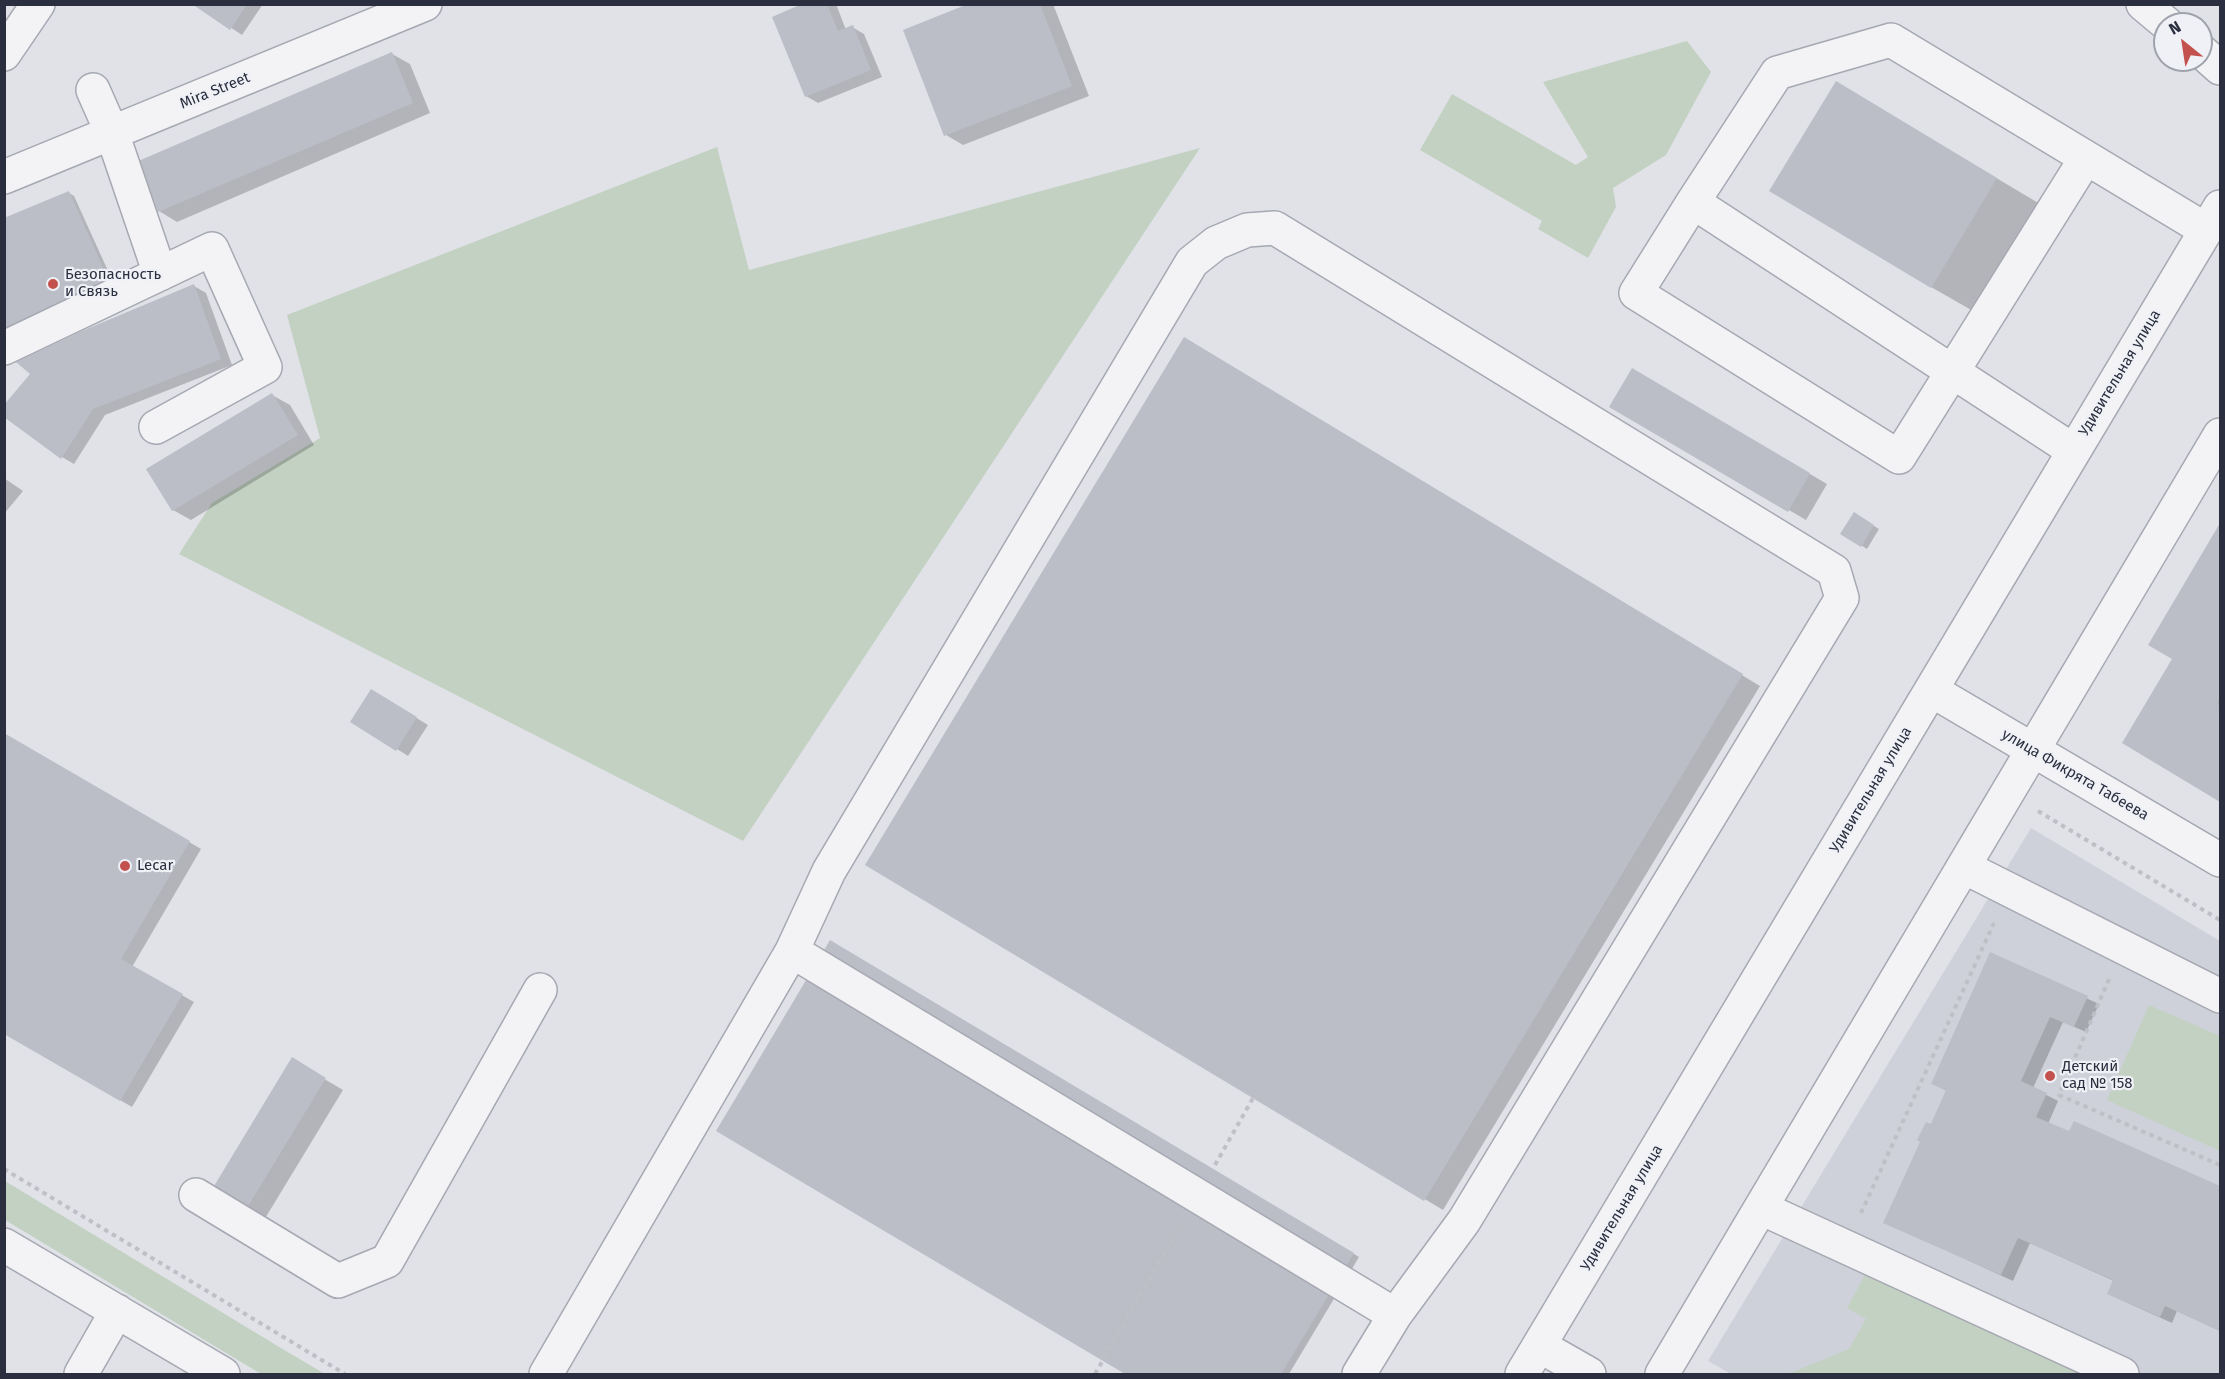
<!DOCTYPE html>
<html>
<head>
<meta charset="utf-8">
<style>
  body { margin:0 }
  #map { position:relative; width:2225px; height:1379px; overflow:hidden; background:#e0e2e8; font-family:"Fira Sans",sans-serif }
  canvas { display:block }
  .frame { position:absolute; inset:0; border:6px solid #2a2e3e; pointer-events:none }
  .north { position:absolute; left:2153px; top:12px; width:60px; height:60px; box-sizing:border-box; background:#eff1f6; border:2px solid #a0a3ac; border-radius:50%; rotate:330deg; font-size:16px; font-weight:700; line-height:24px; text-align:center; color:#2a2e3e }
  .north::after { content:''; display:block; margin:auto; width:21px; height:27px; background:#c3524f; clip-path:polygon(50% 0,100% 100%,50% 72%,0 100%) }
</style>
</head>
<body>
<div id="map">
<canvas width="2225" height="1379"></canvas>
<div class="frame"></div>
<div class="north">N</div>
</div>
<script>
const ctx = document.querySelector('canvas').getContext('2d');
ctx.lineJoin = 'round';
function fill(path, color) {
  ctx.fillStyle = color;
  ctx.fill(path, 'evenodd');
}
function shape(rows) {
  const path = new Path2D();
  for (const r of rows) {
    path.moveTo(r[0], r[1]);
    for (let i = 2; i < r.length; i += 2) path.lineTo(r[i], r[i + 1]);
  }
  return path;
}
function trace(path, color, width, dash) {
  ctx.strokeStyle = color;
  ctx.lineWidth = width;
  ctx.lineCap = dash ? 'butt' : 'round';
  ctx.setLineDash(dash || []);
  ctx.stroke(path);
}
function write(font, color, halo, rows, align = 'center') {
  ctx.font = font + ' "Fira Sans",sans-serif';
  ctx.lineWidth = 4.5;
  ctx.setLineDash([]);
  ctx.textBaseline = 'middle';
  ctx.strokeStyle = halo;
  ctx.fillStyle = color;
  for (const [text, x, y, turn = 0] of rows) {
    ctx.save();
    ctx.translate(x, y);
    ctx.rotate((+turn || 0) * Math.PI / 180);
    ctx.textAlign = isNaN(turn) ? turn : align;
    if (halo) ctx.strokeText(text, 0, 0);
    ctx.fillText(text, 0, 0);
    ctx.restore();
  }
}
fill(shape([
  [2031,828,2220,941,2220,1374,1731,1374,1708,1361]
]), '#ced1da');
fill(shape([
  [1687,41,1711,72,1666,155,1613,188,1616,207,1588,258,1538,229,1542,221,1420,150,1452,94,1576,165,1588,157,1543,82],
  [717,147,749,270,1200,148,743,841,179,554,212,503,320,438,287,315],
  [2149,1005,2220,1036,2220,1151,2107,1100],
  [5,1181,276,1345,325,1374,261,1374,5,1220],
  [1868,1269,2092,1374,1788,1374,1849,1349,1866,1319,1847,1308]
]), '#c3d1c2');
fill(shape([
  [195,4,263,4,242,35],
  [806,4,836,4,846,30,852,27,864,34,882,77,818,103,806,96],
  [973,4,1053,4,1089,96,963,145,946,135],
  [392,54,410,64,430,113,177,222,159,211],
  [1884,111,2045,207,1980,315,1931,287],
  [69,193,74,196,114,284,4,337],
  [194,286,206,293,232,365,105,415,74,464,62,457,83,332],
  [1202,349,1760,686,1443,1210,867,864],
  [1633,370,1827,484,1806,520,1611,406],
  [272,395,290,405,314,445,191,520,173,510],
  [4,478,23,491,4,514],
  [1854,514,1879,529,1867,549,1842,533],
  [2220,526,2220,800,2124,743,2174,659,2150,644],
  [384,698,428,725,408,756,397,749],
  [4,734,201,849,132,967,194,1002,132,1107,4,1032],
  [831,942,1359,1257,1289,1374,1128,1374,718,1130],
  [1991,954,2099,1004,2086,1032,2063,1022,2033,1088,2058,1101,2048,1124,2070,1133,2075,1123,2220,1188,2220,1331,2177,1311,2172,1323,2121,1300,2109,1293,2114,1281,2030,1243,2013,1281,1885,1222,1947,1091,1933,1084],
  [292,1060,343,1090,258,1230,207,1200]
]), '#0003');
fill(shape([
  [192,4,247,4,230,30],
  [802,4,827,4,838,31,853,25,871,70,805,97,772,17],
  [968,4,1040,4,1072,86,944,136,903,30],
  [392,52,413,103,158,212,136,162],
  [1836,81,1997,178,1931,288,1769,191],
  [69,191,109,281,4,331,4,218],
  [194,284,221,359,93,409,61,459,4,417,4,405,30,374,16,362,82,331],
  [1184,337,1743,674,1424,1201,865,865],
  [1632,368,1810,473,1788,512,1609,407],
  [272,393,298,435,172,511,146,469],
  [1854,512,1874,525,1861,547,1840,534],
  [2220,523,2220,698,2217,704,2220,706,2220,802,2122,743,2172,659,2148,645],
  [371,689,417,717,396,751,350,722],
  [4,733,190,841,121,959,183,994,120,1101,4,1034],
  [830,940,1354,1253,1281,1374,1125,1374,716,1131],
  [1990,952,2088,996,2074,1027,2050,1017,2021,1081,2047,1093,2036,1117,2069,1131,2074,1121,2220,1186,2220,1331,2165,1306,2160,1317,2107,1294,2113,1280,2018,1238,2001,1275,1883,1223,1920,1142,1917,1140,1926,1122,1931,1124,1946,1090,1931,1084],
  [292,1057,326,1078,239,1221,205,1201]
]), '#bbbdc7');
const minor = shape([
  [2143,4,2167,24],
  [2201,51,2220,68],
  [4,54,38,4],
  [93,90,112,133,160,274],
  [4,177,425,4],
  [1693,202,1636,293,1899,457,2086,158],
  [4,348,212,249,265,367,156,427],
  [2074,451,1693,202,1777,73,1891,40,2206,230],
  [1931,690,2220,860],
  [1964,867,2220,996],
  [792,951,1395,1315],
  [196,1195,338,1281,387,1261,540,990],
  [1761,1208,2122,1374],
  [4,1245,223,1374],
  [1540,1346,1589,1374],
  [81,1374,117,1311],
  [546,1374,792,951,829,871,1192,262,1216,243,1247,230,1275,228,1834,571,1842,598,1464,1221,1395,1315,1359,1374],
  [1522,1374,2220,207],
  [1662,1374,2220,435]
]);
trace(minor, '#a6a8b2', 36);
trace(shape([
  [2038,811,2220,920],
  [2109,979,2059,1095,2220,1165],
  [1215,1165,1253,1098],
  [4,1169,345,1374],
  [1861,1213,1994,923],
  [1095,1374,1180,1226]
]), '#bfc0c6', 4, [4.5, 4.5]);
trace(minor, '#f3f3f6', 33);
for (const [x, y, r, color] of [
  [53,284,6,"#c3524f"],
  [125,866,6,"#c3524f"],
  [2050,1076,6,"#c3524f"]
]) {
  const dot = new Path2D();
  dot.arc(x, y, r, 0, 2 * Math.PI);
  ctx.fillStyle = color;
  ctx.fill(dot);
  trace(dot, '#eff1f6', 2);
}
write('15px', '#2a2e3e', '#eff1f6', [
  ["Mira Street",215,91,-22],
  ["Удивительная улица",2120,373,-59],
  ["улица Фикрята Табеева",2075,775,30],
  ["Удивительная улица",1871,790,-59],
  ["Удивительная улица",1622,1208,-59]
]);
write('15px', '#2a2e3e', '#eff1f6', [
  ["Безопасность",65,275],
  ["и Связь",65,292],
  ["Lecar",137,866],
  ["Детский",2062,1067],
  ["сад № 158",2062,1084]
], 'left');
</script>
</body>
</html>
